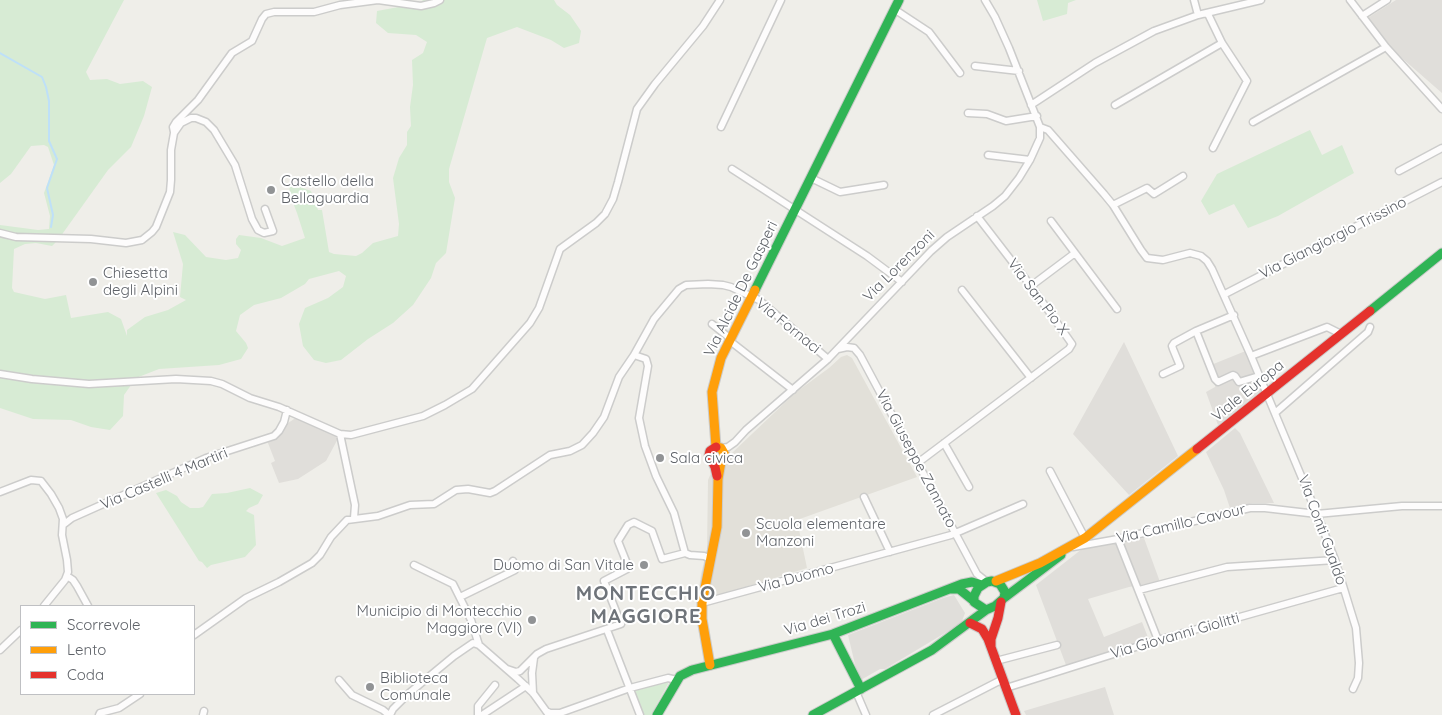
<!DOCTYPE html>
<html>
<head>
<meta charset="utf-8">
<style>
  body { margin:0 }
  #map { position:relative; width:1442px; height:715px; overflow:hidden; background:#efeee9; font-family:Quicksand,sans-serif }
  canvas { display:block }
  .legend { position:absolute; left:20px; top:605px; width:175px; height:90px; box-sizing:border-box; background:#fff; border:1px solid #bfc0c3; margin:0; padding:6px 9px; list-style:none; font-size:15px; color:#5e6268 }
  .legend li { display:flex; align-items:center; gap:10px; height:25px }
  .legend b { width:25px; border:1px solid #bfc0c3 }
</style>
</head>
<body>
<div id="map">
<canvas width="1442" height="715"></canvas>
<ul class="legend">
<li><b style="height:6px;background:#30b455"></b>Scorrevole</li>
<li><b style="height:6px;background:#ff9f0a"></b>Lento</li>
<li><b style="height:6px;background:#e5322d"></b>Coda</li>
</ul>
</div>
<script>
const ctx = document.querySelector('canvas').getContext('2d');
ctx.lineJoin = 'round';
function fill(path, color) {
  ctx.fillStyle = color;
  ctx.fill(path, 'evenodd');
}
function shape(rows) {
  const path = new Path2D();
  for (const r of rows) {
    path.moveTo(r[0], r[1]);
    for (let i = 2; i < r.length; i += 2) path.lineTo(r[i], r[i + 1]);
  }
  return path;
}
function trace(path, color, width, dash) {
  ctx.strokeStyle = color;
  ctx.lineWidth = width;
  ctx.lineCap = dash ? 'butt' : 'round';
  ctx.setLineDash(dash || []);
  ctx.stroke(path);
}
function write(font, color, halo, rows, align = 'center') {
  ctx.font = font + ' Quicksand,sans-serif';
  ctx.lineWidth = 4;
  ctx.setLineDash([]);
  ctx.textBaseline = 'middle';
  ctx.strokeStyle = halo;
  ctx.fillStyle = color;
  for (const [text, x, y, turn = 0] of rows) {
    ctx.save();
    ctx.translate(x, y);
    ctx.rotate((+turn || 0) * Math.PI / 180);
    ctx.textAlign = isNaN(turn) ? turn : align;
    if (halo) ctx.strokeText(text, 0, 0);
    ctx.fillText(text, 0, 0);
    ctx.restore();
  }
}
fill(shape([
  [1396,0,1442,0,1442,93,1388,46,1366,19],
  [1124,342,1178,456,1129,495,1073,434],
  [1248,350,1264,388,1218,425,1206,392,1215,387,1217,379,1211,365],
  [297,417,341,433,326,461,298,479,279,483,271,463,275,461,266,438],
  [1235,428,1240,433,1274,503,1252,503,1230,508,1224,490,1206,452],
  [1144,538,1160,582,1129,587,1088,599,1104,637,1142,622,1149,640,1066,665,1036,585,1082,549],
  [954,595,965,613,962,621,955,627,885,669,880,669,859,681,848,635,943,598],
  [1105,687,1114,715,1026,715,1024,711]
]), '#e0deda');
fill(shape([
  [847,355,852,358,917,477,797,520,807,568,697,602,701,574,707,550,708,480,711,473,795,393,829,368,841,357]
]), '#e2e0d9');
fill(shape([
  [0,0,124,0,86,72,90,80,107,79,120,84,143,81,152,87,144,116,131,147,108,170,58,240,52,246,36,243,25,244,14,249,12,288,14,292,45,299,66,295,71,318,108,312,121,319,127,336,127,330,145,317,168,310,186,300,180,297,183,264,173,232,185,235,206,257,226,260,238,258,241,250,236,244,236,239,239,235,261,238,282,246,305,238,297,213,290,195,289,183,311,191,318,210,322,210,329,252,334,254,356,256,362,253,373,243,398,236,399,224,393,178,399,158,407,145,407,132,411,126,410,107,413,85,412,60,423,53,427,42,416,35,388,33,376,23,377,11,420,3,423,0,554,0,557,5,570,15,581,31,579,43,564,48,551,40,517,27,487,38,449,169,449,182,455,198,446,253,436,263,431,278,413,305,393,323,368,339,341,360,326,363,314,360,303,346,299,324,305,308,328,298,343,287,346,276,339,271,309,279,305,284,281,298,254,305,240,315,236,331,246,343,248,348,241,359,219,365,159,369,136,378,124,395,123,416,110,430,91,427,71,420,33,419,0,408,0,225,38,230,49,229,50,216,44,193,54,165,48,147,44,145,31,146,11,174,0,183],
  [1037,0,1076,0,1068,3,1067,14,1043,21],
  [1310,130,1322,155,1342,145,1354,173,1278,216,1248,228,1234,204,1209,215,1201,201,1217,174],
  [250,488,263,495,258,504,249,508,246,511,254,515,256,545,245,557,211,565,207,568,202,562,199,561,156,493,166,490,177,496,181,502,190,508,199,508,203,507,212,494,227,493],
  [669,682,651,715,644,715,634,690]
]), '#d7ebd4');
trace(shape([
  [0,53,42,77,46,87,49,101,49,141,57,159,47,188,53,215,51,227]
]), '#bee0f8', 2);
const street = shape([
  [1194,0,1198,15],
  [1350,0,1386,47,1442,109],
  [894,9,929,32,960,73],
  [1208,14,1222,43,1247,81,1213,148],
  [1362,16,1387,0],
  [975,66,1019,71],
  [1031,105,1095,63,1154,31,1198,15,1261,0],
  [1115,105,1222,43],
  [968,113,987,114,1006,121,1037,116],
  [1253,122,1386,47],
  [721,127,781,0],
  [1040,127,1048,130,1104,194,1113,205,1141,250,1147,258,1163,260,1190,253,1201,256,1207,261,1212,269,1251,356,1317,514,1335,560,1356,628,1359,663,1358,678,1353,689],
  [174,132,173,127,176,122,198,100,232,53,252,41,262,19,266,14,274,12,314,12,340,5,378,0,421,6,434,3,440,0],
  [988,155,1030,160],
  [732,169,867,256,902,282],
  [1399,171,1442,148],
  [811,178,840,192,884,185],
  [1113,205,1147,188,1154,194,1183,176],
  [1051,221,1117,309],
  [0,233,16,237,91,239,126,243,142,240,152,232,156,227,170,192,171,180,171,150,174,133,181,123,191,118,196,118,206,122,214,130,235,165,252,219,258,230,264,233,273,231,265,209],
  [1031,286,1075,253],
  [962,290,1031,378],
  [1225,294,1442,182],
  [1234,315,1196,331,1215,379,1218,382,1233,375,1235,376,1239,382,1259,376],
  [712,324,731,339],
  [730,341,793,390],
  [838,349,847,347,854,348,860,355,977,574,987,582],
  [634,355,654,319,679,289,686,285,708,284,723,285,731,287,759,300,828,359],
  [1251,356,1327,327,1341,334],
  [0,374,32,379,89,384,176,379,211,381,222,384,250,398,279,407,340,434,351,435,423,416,445,405,472,389,530,323,539,308,560,249,596,223,605,214,613,199,618,182,637,109,655,84,703,26,720,0],
  [1163,374,1180,366,1173,349,1172,346,1174,343,1196,331],
  [1275,413,1368,332,1370,327],
  [340,434,355,505,354,518],
  [944,443,969,487],
  [721,448,728,447,735,442,746,430,828,359,931,251,947,237,993,206,1005,196,1019,178,1030,160,1040,138,1040,127,1009,48,995,17,985,0],
  [919,462,1069,349,1072,344,1031,286,977,216],
  [1050,471,1085,538],
  [0,492,31,480,41,481,51,494,59,508,63,519,62,535,67,560,68,572,65,580,44,606],
  [864,497,890,552],
  [63,525,72,518,206,458,274,436,279,431,284,422,287,410],
  [1118,539,1158,640],
  [1073,547,1118,539,1250,508,1265,508,1317,514,1402,506,1442,506],
  [685,553,690,555,704,556,711,559],
  [414,565,453,584,471,620,479,645],
  [67,576,73,580,77,586,88,606],
  [1139,590,1227,567,1335,560],
  [460,597,513,571,515,570,513,561],
  [702,603,951,535,1023,504],
  [607,630,640,715],
  [194,635,246,598,279,582,312,563,320,555,331,537,347,520,378,516,410,505,434,504,456,490,468,489,490,493,495,491,550,455,570,451,582,445,593,433,604,417,619,377,634,355,646,359,648,366,639,418,645,446,656,476,674,513,685,553],
  [0,650,21,630],
  [996,661,1057,645],
  [507,669,516,672,520,671,537,654,546,649,621,624,604,581,627,569,628,566,618,541,628,525,634,522,652,531,662,559,685,553],
  [339,680,352,695,383,710,389,715],
  [1006,688,1158,640,1343,588],
  [533,693,532,673,534,658],
  [857,694,866,715],
  [546,711,550,713,560,713,630,688,668,678,677,680],
  [99,715,100,713,119,708,140,694],
  [203,715,204,711],
  [390,715,393,709,408,694,454,656,473,643,479,645,518,679,533,693,549,715],
  [478,715,478,706,495,685],
  [482,715,526,686],
  [933,715,1003,679]
]);
const fast = shape([
  [755,290,899,0],
  [1370,311,1442,253],
  [992,581,1000,584,1005,592,1004,598,995,606,986,610,974,602,974,596,978,588,987,582,992,581],
  [951,589,959,589,974,601],
  [1004,598,1061,555],
  [833,634,861,689],
  [657,715,680,676,692,670,833,634,962,584,972,582,982,585],
  [813,715,932,650,986,610]
]);
const slow = shape([
  [716,447,712,392,721,358,755,290],
  [996,581,1040,563,1085,538,1197,449],
  [710,665,702,619,702,603,717,527,718,479,721,462,725,455,721,448,716,447]
]);
const jam = shape([
  [716,447,710,451,709,455,715,467,717,476],
  [1197,449,1370,311],
  [970,623,982,629,988,639,1016,715],
  [991,646,991,639,998,618,1001,602]
]);
trace(street, '#cccccb', 9);
trace(fast, '#cbcbca', 11);
trace(slow, '#cbcbca', 11);
trace(jam, '#cbcbca', 11);
trace(street, '#fdfcfc', 6);
trace(fast, '#30b455', 9);
trace(slow, '#ff9f0a', 9);
trace(jam, '#e5322d', 9);
for (const [x, y, r, color] of [
  [271,190,5,"#919395"],
  [93,282,5,"#919395"],
  [660,458,5,"#919395"],
  [746,533,5,"#919395"],
  [644,565,5,"#919395"],
  [532,620,5,"#919395"],
  [370,687,5,"#919395"]
]) {
  const dot = new Path2D();
  dot.arc(x, y, r, 0, 2 * Math.PI);
  ctx.fillStyle = color;
  ctx.fill(dot);
  trace(dot, '#fff', 2);
}
write('15px', '#5e6268', '#fff', [
  ["Castello della",281,181],
  ["Bellaguardia",281,198],
  ["Chiesetta",103,273],
  ["degli Alpini",103,290],
  ["Sala civica",670,458],
  ["Scuola elementare",756,524],
  ["Manzoni",756,541],
  ["Duomo di San Vitale",634,565,"right"],
  ["Municipio di Montecchio",522,611,"right"],
  ["Maggiore (VI)",522,628,"right"],
  ["Biblioteca",380,678],
  ["Comunale",380,695]
], 'left');
write('15px', '#5e6268', '#fff', [
  ["Via Giangiorgio Trissino",1333,238,-27],
  ["Via Lorenzoni",899,266,-45],
  ["Via Alcide De Gasperi",741,289,-64],
  ["Via San Pio X",1038,297,53],
  ["Via Fornaci",788,326,39],
  ["Viale Europa",1248,391,-39],
  ["Via Giuseppe Zannato",916,459,62],
  ["Via Castelli 4 Martiri",164,479,-23],
  ["Via Camillo Cavour",1181,524,-13],
  ["Via Conti Gualdo",1322,530,70],
  ["Via Duomo",796,578,-15],
  ["Via dei Trozi",825,619,-17],
  ["Via Giovanni Giolitti",1175,636,-16]
]);
ctx.letterSpacing = '1px';
write('bold 20px', '#6f747a', '#fff', [
  ["MONTECCHIO",646,594],
  ["MAGGIORE",646,617]
]);
ctx.letterSpacing = '0px';
</script>
</body>
</html>
